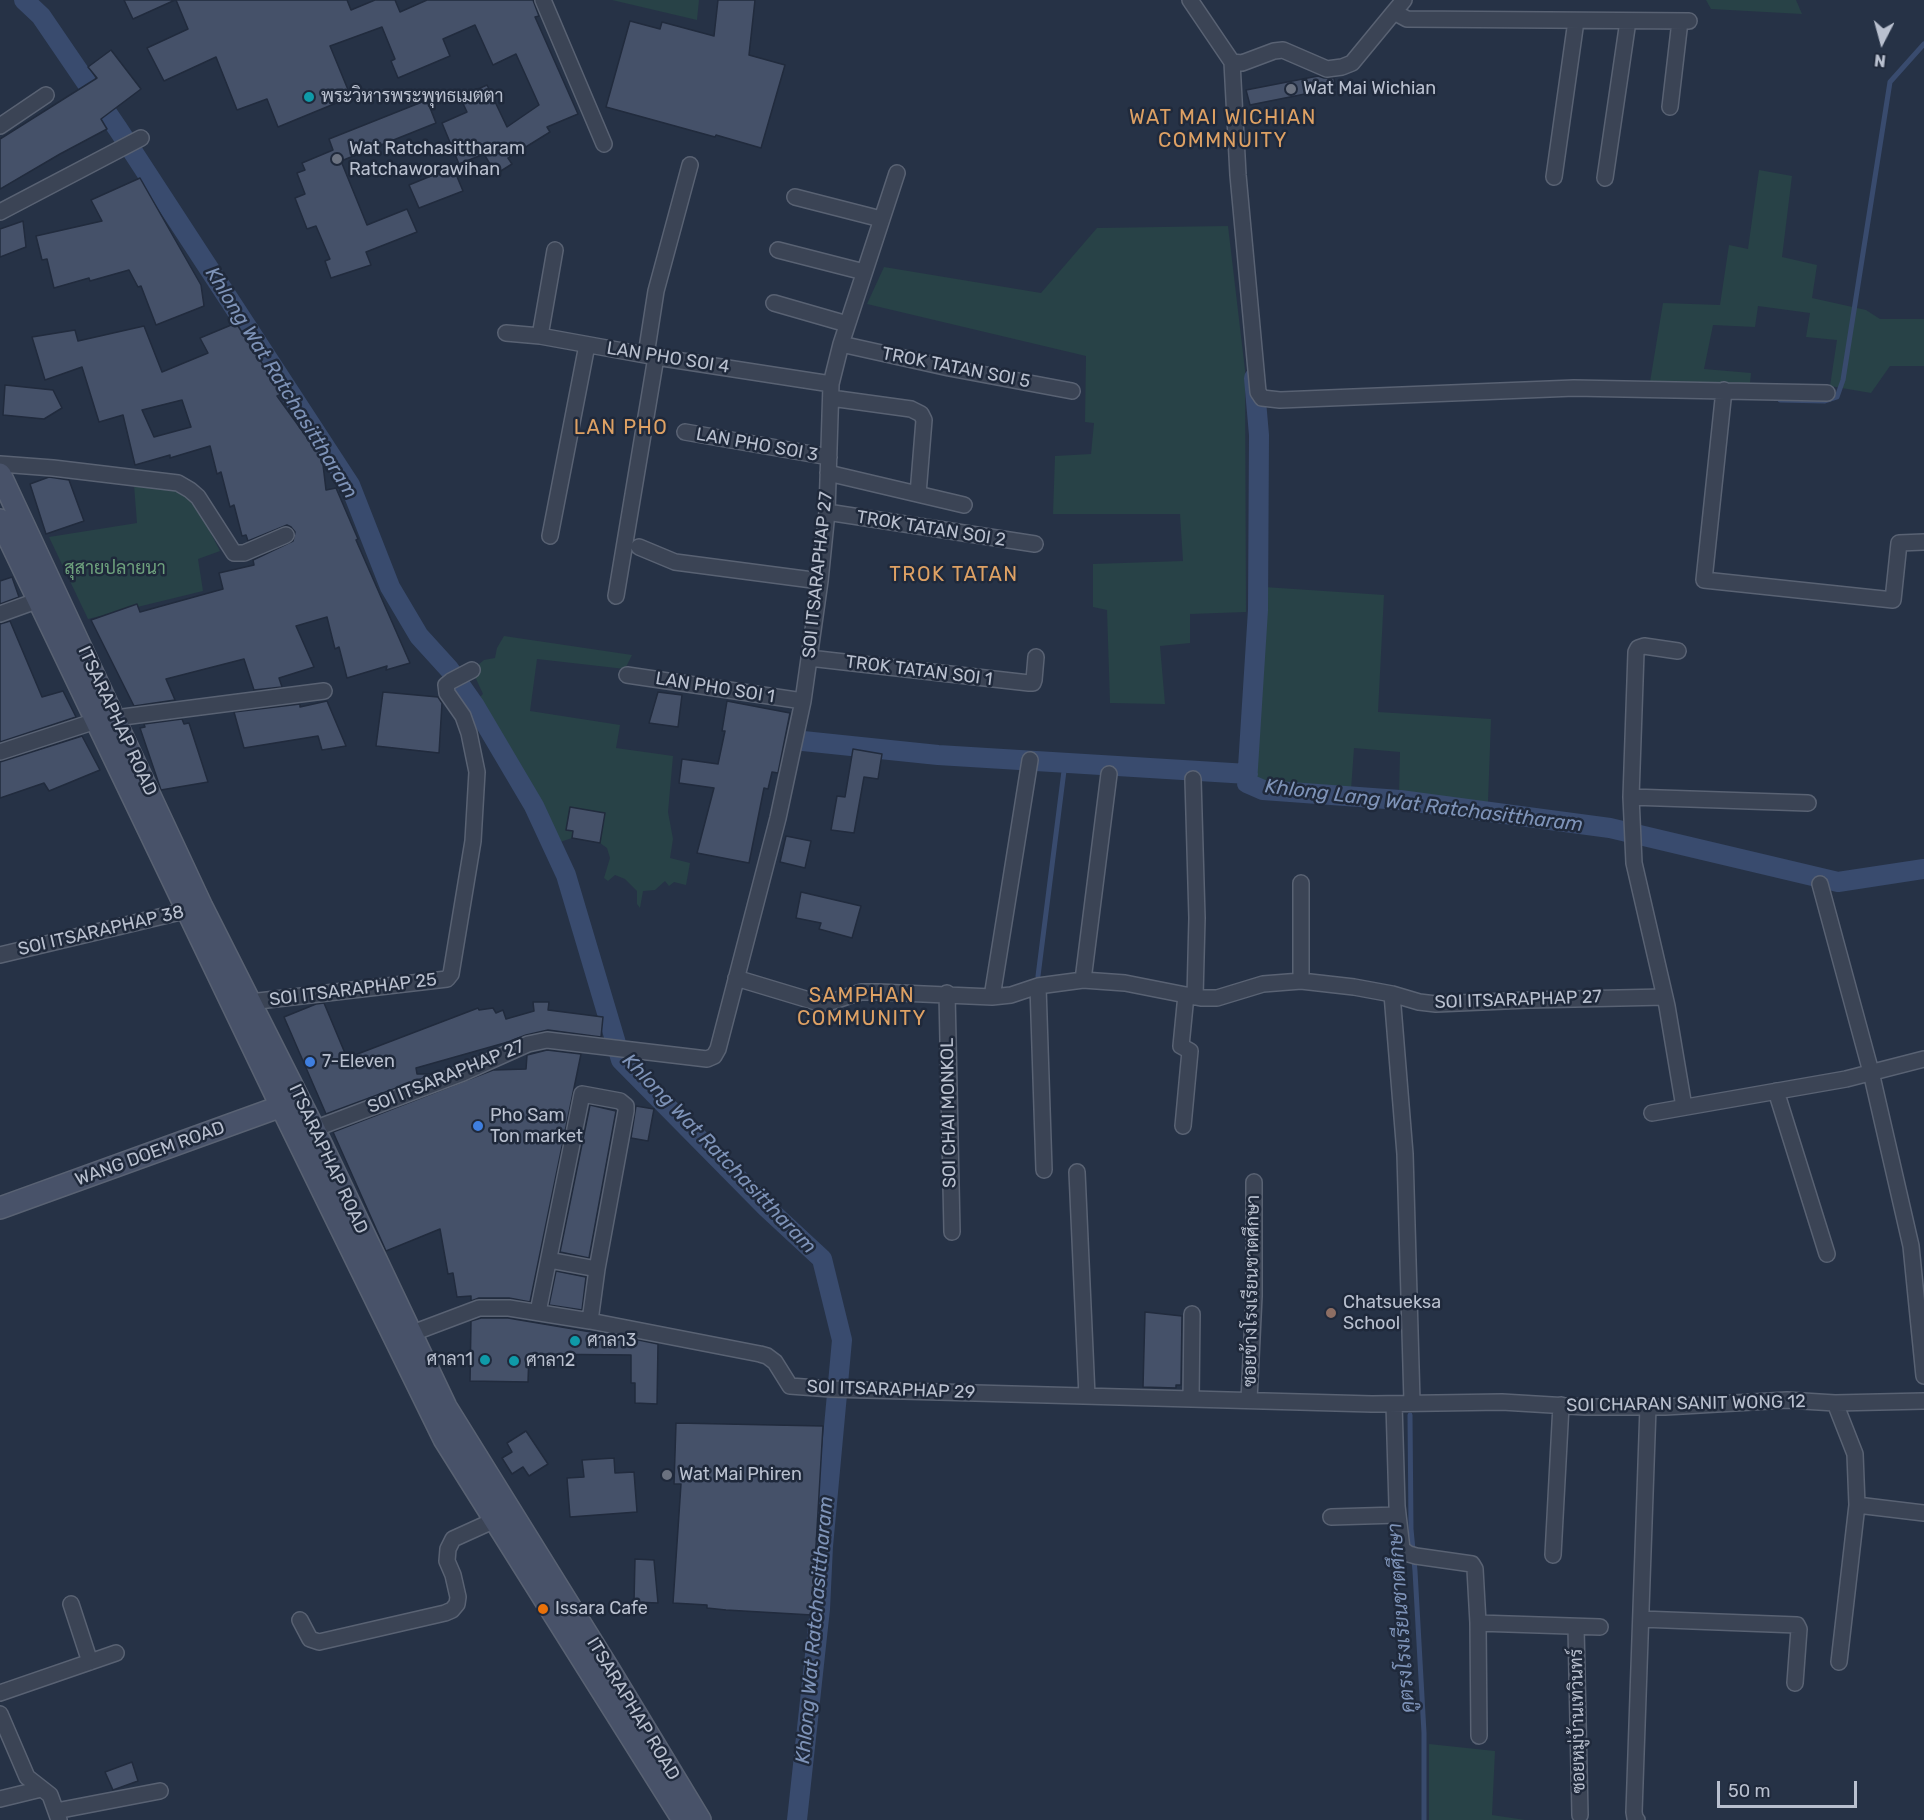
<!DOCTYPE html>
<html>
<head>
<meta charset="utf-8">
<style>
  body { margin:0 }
  #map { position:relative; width:1924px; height:1820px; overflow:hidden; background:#263246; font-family:Rubik,sans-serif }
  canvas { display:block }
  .north { position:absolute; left:1852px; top:12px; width:60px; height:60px; -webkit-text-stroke:4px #1f293b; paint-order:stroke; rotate:186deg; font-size:16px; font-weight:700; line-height:24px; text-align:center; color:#b9c0cf }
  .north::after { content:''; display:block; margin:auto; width:21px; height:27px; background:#b9c0cf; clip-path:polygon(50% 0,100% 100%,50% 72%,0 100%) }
  .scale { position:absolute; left:1717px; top:1781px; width:140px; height:27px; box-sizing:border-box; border:3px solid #b9c0cf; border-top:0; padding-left:8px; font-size:18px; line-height:21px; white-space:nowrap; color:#b9c0cf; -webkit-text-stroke:4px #1f293b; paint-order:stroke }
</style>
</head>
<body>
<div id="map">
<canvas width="1924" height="1820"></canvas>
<div class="north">N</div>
<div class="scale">50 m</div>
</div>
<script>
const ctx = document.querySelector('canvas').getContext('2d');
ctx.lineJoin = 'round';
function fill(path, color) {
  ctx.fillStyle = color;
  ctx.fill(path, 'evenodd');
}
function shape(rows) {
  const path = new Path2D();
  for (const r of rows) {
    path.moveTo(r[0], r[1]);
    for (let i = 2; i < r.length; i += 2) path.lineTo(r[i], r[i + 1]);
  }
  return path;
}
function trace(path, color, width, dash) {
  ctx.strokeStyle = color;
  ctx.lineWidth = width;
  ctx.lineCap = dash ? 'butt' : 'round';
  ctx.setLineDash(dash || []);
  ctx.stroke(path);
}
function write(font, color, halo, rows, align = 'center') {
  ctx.font = font + ' Rubik,Sarabun,sans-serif';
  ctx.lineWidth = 5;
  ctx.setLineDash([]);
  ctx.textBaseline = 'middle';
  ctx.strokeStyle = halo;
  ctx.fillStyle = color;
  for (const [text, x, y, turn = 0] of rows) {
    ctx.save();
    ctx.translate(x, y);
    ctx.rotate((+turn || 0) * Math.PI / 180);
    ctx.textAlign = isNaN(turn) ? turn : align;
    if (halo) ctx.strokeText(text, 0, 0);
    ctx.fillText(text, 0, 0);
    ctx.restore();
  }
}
fill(shape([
  [612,0,699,0,697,20],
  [1706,0,1796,0,1802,14,1711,9],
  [1759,170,1792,176,1782,257,1817,265,1812,298,1866,310,1880,319,1924,319,1924,366,1890,366,1871,393,1830,386,1837,340,1806,337,1810,313,1758,306,1755,327,1713,325,1704,369,1751,373,1750,383,1650,382,1663,303,1720,305,1729,245,1748,249],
  [1228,226,1245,370,1246,612,1190,614,1190,643,1160,646,1165,704,1110,703,1107,610,1093,607,1093,564,1183,561,1180,514,1053,514,1055,456,1091,454,1094,423,1085,422,1086,356,867,304,884,267,1041,293,1097,228],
  [134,485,173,486,193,499,220,551,198,559,203,591,88,619,49,537,137,523],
  [1264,587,1384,595,1378,712,1491,719,1488,802,1399,795,1400,752,1354,748,1351,790,1255,781],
  [504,636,632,655,625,669,537,659,530,711,620,725,616,748,673,756,668,812,673,839,670,858,690,863,686,885,674,882,669,886,665,881,655,890,643,891,640,908,637,904,637,891,625,879,615,875,608,881,604,878,610,858,607,848,600,843,605,813,570,807,566,830,573,831,572,838,560,842,478,699,483,694,472,670,484,660,495,658,497,648],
  [1429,1744,1495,1751,1492,1815,1525,1820,1429,1820]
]), '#284247');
trace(shape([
  [1780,400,1825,401,1837,397,1843,380,1890,82,1924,44],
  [1038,976,1065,763],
  [1410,1415,1411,1529,1415,1571,1424,1733,1424,1820]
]), '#394b6e', 5);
trace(shape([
  [24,0,41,16,118,129,350,485,390,587,419,636,449,669,475,706,534,806,566,875,621,1060,767,1208,822,1259,842,1340,823,1546,820,1609,797,1820],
  [1254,378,1259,435,1258,610,1247,783,1263,790,1400,800,1610,828,1838,882,1924,869],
  [803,741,938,755,1248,774]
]), '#394b6e', 20);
const building = shape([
  [124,0,175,0,133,19,124,0],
  [176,0,347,0,351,10,375,0,395,0,400,12,427,0,533,0,539,16,535,17,578,114,547,127,550,132,508,158,512,164,496,174,484,154,459,164,442,123,467,112,460,97,487,85,507,127,539,105,516,54,493,65,475,25,443,39,450,56,398,78,391,61,395,59,382,27,330,46,351,97,278,127,267,99,237,110,216,57,164,81,147,48,188,29,176,0],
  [718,0,755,0,749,55,785,65,761,148,716,135,715,137,606,107,630,21,660,29,662,22,714,36,718,0],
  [111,50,141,89,101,119,107,129,60,154,0,189,0,139,97,78,88,67,111,50],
  [1318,76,1324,78,1334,78,1335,88,1250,105,1246,90,1318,76],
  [427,100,436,123,341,161,367,225,407,209,417,232,366,252,371,265,331,278,325,261,330,259,316,226,307,229,295,198,305,194,297,173,305,170,302,163,333,150,329,139,427,100],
  [453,167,463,191,419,208,409,185,453,167],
  [140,178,201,285,204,306,156,325,141,286,138,287,129,270,90,281,89,278,54,288,47,259,42,260,36,236,102,221,91,200,140,178],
  [23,221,26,247,0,257,0,229,23,221],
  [236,323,282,394,277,396,316,450,321,448,326,490,336,488,358,539,356,540,410,663,386,670,387,666,347,678,339,647,335,649,327,617,296,626,314,667,279,678,282,687,254,690,244,659,166,679,175,700,134,706,91,620,137,604,140,612,223,589,219,573,254,565,253,560,293,541,295,532,291,527,287,525,248,541,246,535,242,536,234,505,230,507,221,472,217,474,210,446,170,458,170,455,135,465,123,415,99,422,82,367,45,380,32,337,75,330,78,341,144,326,162,372,208,353,200,338,236,323],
  [182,400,191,427,154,437,142,410,182,400],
  [5,385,53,390,62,408,44,419,3,415,5,385],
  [49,477,69,480,84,521,46,534,30,484,49,477],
  [12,577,19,597,0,604,0,581,12,577],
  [10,621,42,697,63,691,76,717,0,742,0,624,10,621],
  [383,692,438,697,442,703,439,753,376,746,383,692],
  [658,692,682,695,678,727,649,723,658,692],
  [327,701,346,746,322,750,318,736,244,748,234,712,300,704,300,707,327,701],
  [727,701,790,713,778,773,772,772,768,789,764,788,749,863,697,853,714,788,679,783,682,759,718,764,725,731,722,731,727,701],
  [182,719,184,724,189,723,208,782,161,790,140,728,145,727,144,724,182,719],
  [82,736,100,770,49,791,44,783,0,798,0,762,82,736],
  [853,749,882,754,878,779,864,777,854,833,831,830,837,796,845,797,853,749],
  [570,807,605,813,600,843,572,838,573,831,566,830,570,807],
  [786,836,811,841,805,868,780,862,786,836],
  [801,892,861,906,852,938,819,929,821,923,796,918,801,892],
  [533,1002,549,1002,548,1010,603,1017,601,1037,548,1030,526,1035,508,1042,416,1068,417,1074,434,1074,326,1114,284,1017,316,1004,324,1003,347,1058,478,1008,479,1010,493,1008,496,1013,503,1010,506,1019,534,1011,533,1002],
  [547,1050,581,1054,530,1302,509,1298,479,1298,471,1301,471,1296,457,1297,453,1273,448,1274,440,1229,386,1251,333,1132,493,1070,526,1069,527,1055,547,1050],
  [590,1105,616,1111,589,1258,560,1252,590,1105],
  [636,1106,654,1109,648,1141,631,1138,636,1106],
  [556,1271,586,1277,582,1310,549,1305,556,1271],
  [1145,1312,1182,1316,1181,1385,1176,1385,1176,1388,1143,1387,1145,1312],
  [481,1318,508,1318,609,1335,609,1337,624,1337,658,1344,657,1404,635,1403,635,1383,631,1383,631,1355,529,1354,528,1382,470,1381,471,1321,481,1318],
  [676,1423,823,1426,812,1615,726,1610,707,1608,707,1605,673,1603,681,1484,674,1484,676,1423],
  [526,1431,548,1464,529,1476,523,1467,512,1474,502,1458,512,1452,507,1443,526,1431],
  [614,1458,615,1473,634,1472,637,1512,570,1517,567,1478,584,1477,582,1460,614,1458],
  [635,1559,654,1560,658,1603,634,1602,635,1559],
  [132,1762,138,1781,113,1790,105,1772,132,1762]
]);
fill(building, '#455169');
trace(building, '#212b3d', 1.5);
const street = shape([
  [543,0,604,144],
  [1190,0,1232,62,1242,63,1274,51,1283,50,1327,69,1342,67,1352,63,1394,12],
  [1404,0,1394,12,1407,19,1689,21],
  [1232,62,1238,175,1258,392,1262,398,1280,400,1574,388,1827,393],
  [1670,107,1680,21],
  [0,126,46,95],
  [1554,177,1576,21],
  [1605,178,1628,21],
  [795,197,881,219],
  [0,212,141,138],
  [778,250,864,272],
  [774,303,847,324],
  [506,333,540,336,656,357,831,384],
  [540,336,555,250],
  [841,344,949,368,1072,391],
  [646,355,656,291,690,165],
  [1724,390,1704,580,1893,600,1899,543,1924,542],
  [831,398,911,409,921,414,924,420,918,494],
  [685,432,829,457],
  [0,464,53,468,178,483,190,490,198,497,234,553,244,553,286,535],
  [828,473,964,505],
  [827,512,1035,544],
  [550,536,587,345],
  [639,547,675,562,820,581],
  [616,596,656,357],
  [0,614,39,600],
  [1678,651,1644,646,1638,648,1636,652,1631,797,1634,863,1667,1006,1684,1107],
  [809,658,1029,683,1033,683,1034,680,1036,657],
  [627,675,803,701],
  [115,718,324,691],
  [0,752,105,718],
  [1193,779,1197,918,1195,997],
  [1631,797,1808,803],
  [1301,883,1301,981],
  [1820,884,1871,1072,1911,1246,1924,1376],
  [0,955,197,908],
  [736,978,819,1003,828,1003,861,992,878,992,992,997,1011,995,1038,986,1083,980,1125,983,1201,998,1217,998,1263,984,1301,981,1354,987,1392,994,1419,1002,1436,1004,1528,1000,1665,997],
  [1083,980,1109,774],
  [1038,986,1044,1170],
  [947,993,952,1232],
  [1392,994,1405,1154,1412,1402],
  [992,997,1030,760],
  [250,1002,447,979,451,974,473,841,477,772,469,733,463,716,447,693,446,685,451,681,472,670],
  [1776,1091,1827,1254],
  [1652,1113,1846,1079,1924,1059],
  [1183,1126,1190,1051,1181,1046,1186,995],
  [314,1129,463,1073,528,1044,547,1040,707,1059,714,1056,718,1049,778,818,803,701,820,581,827,512,831,384,841,344,897,173],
  [1077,1172,1087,1396],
  [549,1260,597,1269],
  [538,1312,582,1094,620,1101,626,1106,626,1111,597,1269,590,1321],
  [402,1337,479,1308,509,1308,590,1321,760,1354,767,1356,775,1362,790,1386,831,1389,1372,1404,1502,1402,1585,1407,1665,1407,1787,1400,1835,1403,1924,1401],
  [1191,1399,1192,1314],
  [1249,1400,1254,1296,1254,1182],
  [1835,1403,1855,1454,1857,1505,1839,1662],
  [1394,1404,1397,1506,1402,1549,1409,1554,1416,1556,1472,1564,1475,1569,1478,1623,1479,1736],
  [1857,1505,1924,1513],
  [1331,1517,1398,1515],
  [1553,1555,1561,1405],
  [71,1604,90,1662],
  [1641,1619,1797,1625,1799,1629,1795,1683],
  [300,1620,310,1639,319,1642,445,1613,452,1610,457,1604,458,1597,453,1575,447,1561,448,1549,453,1539,495,1520],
  [1478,1623,1600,1627],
  [1576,1627,1580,1815],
  [0,1693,116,1653],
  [0,1714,27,1777,50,1795,59,1820],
  [0,1799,41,1789],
  [56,1811,160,1791],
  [1637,1820,1635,1818,1634,1812,1648,1407]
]);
const secondary = shape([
  [0,474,202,907,314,1129,446,1407,610,1671,700,1820],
  [0,520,281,1106,444,1439,683,1820],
  [0,1208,293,1102]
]);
trace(street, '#596273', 18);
trace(secondary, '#596273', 24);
trace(street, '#3b4455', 15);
trace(secondary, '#485269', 21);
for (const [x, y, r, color] of [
  [1291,89,6,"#6b7280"],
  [309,97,6,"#0f9aa8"],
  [337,159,6,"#6b7280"],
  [310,1062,6,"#3f7fe0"],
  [478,1126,6,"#3f7fe0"],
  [1331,1313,6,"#8d6e63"],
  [575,1341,6,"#0f9aa8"],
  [485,1360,6,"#0f9aa8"],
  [514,1361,6,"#0f9aa8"],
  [667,1475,6,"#6b7280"],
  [543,1609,6,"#e8710a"]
]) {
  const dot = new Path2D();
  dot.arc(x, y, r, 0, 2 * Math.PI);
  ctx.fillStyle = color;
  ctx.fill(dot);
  trace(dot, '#1f293b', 2);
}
write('18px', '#b9c0cf', '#1f293b', [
  ["Wat Mai Wichian",1303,89],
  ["พระวิหารพระพุทธเมตตา",321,97],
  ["Wat Ratchasittharam",349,149],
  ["Ratchaworawihan",349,170],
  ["7-Eleven",322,1062],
  ["Pho Sam",490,1116],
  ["Ton market",490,1137],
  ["Chatsueksa",1343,1303],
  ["School",1343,1324],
  ["ศาลา3",587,1341],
  ["ศาลา1",473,1360,"right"],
  ["ศาลา2",526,1361],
  ["Wat Mai Phiren",679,1475],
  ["Issara Cafe",555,1609]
], 'left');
write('18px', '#b9c0cf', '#1f293b', [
  ["LAN PHO SOI 4",668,358,9],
  ["TROK TATAN SOI 5",956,368,11],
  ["LAN PHO SOI 3",757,445,10],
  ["TROK TATAN SOI 2",931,529,9],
  ["SOI ITSARAPHAP 27",818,575,-84],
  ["TROK TATAN SOI 1",919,671,7],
  ["LAN PHO SOI 1",715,688,9],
  ["ITSARAPHAP ROAD",117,721,65],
  ["SOI ITSARAPHAP 38",101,931,-13],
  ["SOI ITSARAPHAP 25",353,990,-7],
  ["SOI ITSARAPHAP 27",1518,1000,-2],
  ["SOI ITSARAPHAP 27",446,1077,-22],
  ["SOI CHAI MONKOL",949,1113,-91],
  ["WANG DOEM ROAD",150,1154,-20],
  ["ITSARAPHAP ROAD",328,1159,65],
  ["ซอยข้างโรงเรียนชาตศึกษา",1252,1291,-89],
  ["SOI ITSARAPHAP 29",891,1390,2],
  ["SOI CHARAN SANIT WONG 12",1686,1404,-1],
  ["ITSARAPHAP ROAD",633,1709,59],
  ["ซอยหมู่บ้านเทวินทร์",1578,1721,-91]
]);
write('18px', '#6ea17d', '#1f293b', [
  ["สุสายปลายนา",115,569]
]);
ctx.letterSpacing = '1.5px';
write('20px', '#dea164', '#1f293b', [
  ["WAT MAI WICHIAN",1223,118],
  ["COMMNUITY",1223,141],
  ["LAN PHO",621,428],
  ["TROK TATAN",954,575],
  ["SAMPHAN",862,996],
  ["COMMUNITY",862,1019]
]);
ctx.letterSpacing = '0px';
write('italic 20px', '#7e93b8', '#1f293b', [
  ["Khlong Wat Ratchasittharam",281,383,58],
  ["Khlong Lang Wat Ratchasittharam",1424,806,7],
  ["Khlong Wat Ratchasittharam",719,1154,46],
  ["คูตรงโรงเรียนชาตศึกษา",1402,1618,-94],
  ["Khlong Wat Ratchasittharam",815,1630,-85]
]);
</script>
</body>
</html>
